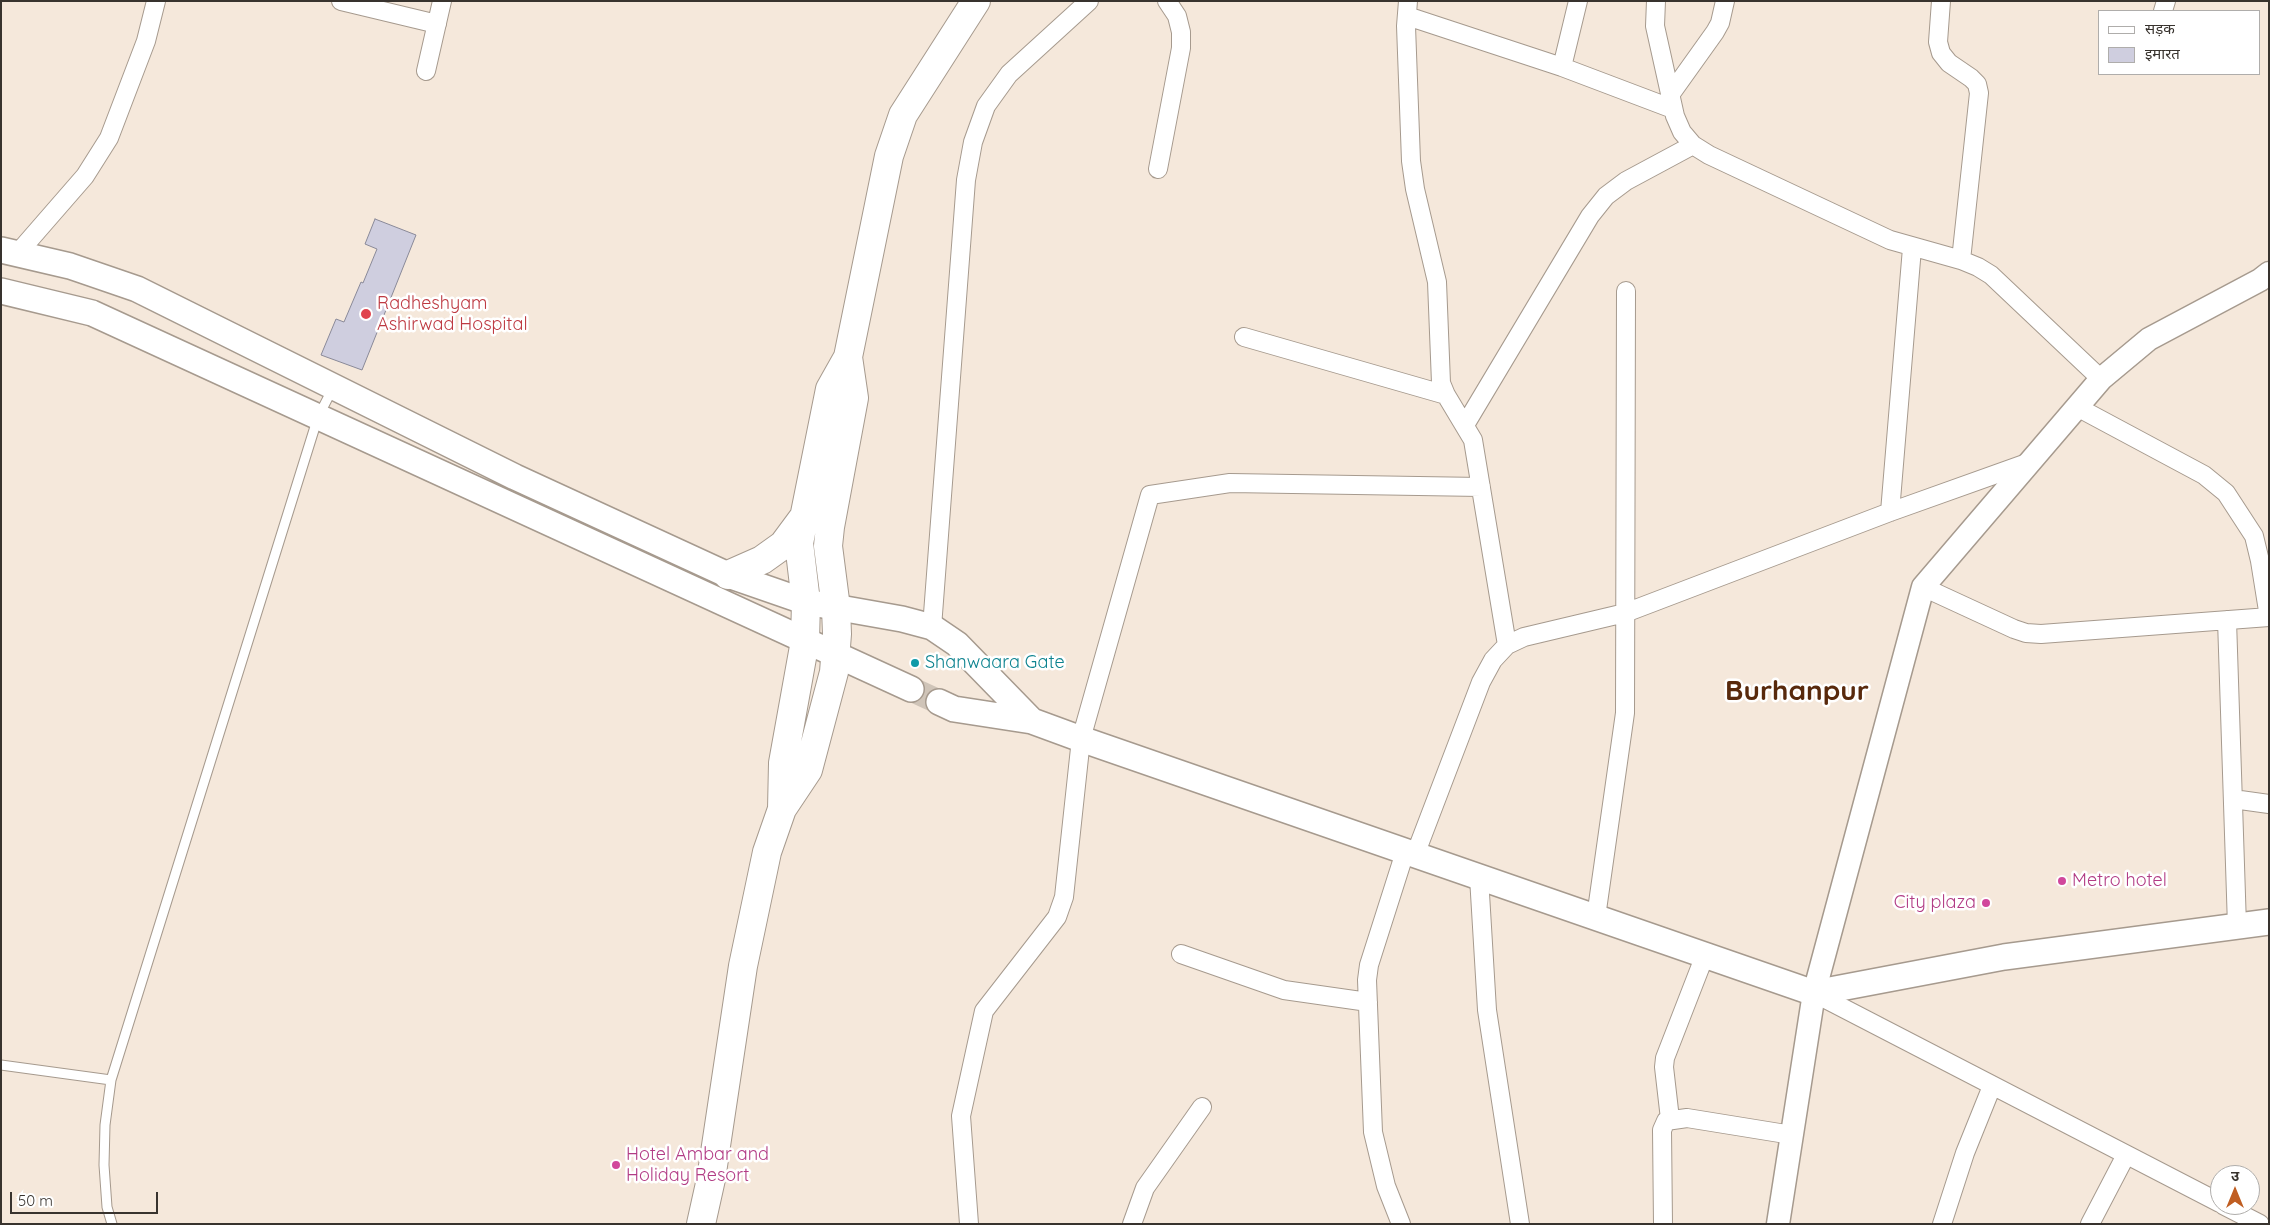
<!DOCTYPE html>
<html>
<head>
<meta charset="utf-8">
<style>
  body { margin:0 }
  #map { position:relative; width:2270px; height:1225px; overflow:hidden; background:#f5e8db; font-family:Quicksand,"Noto Sans Devanagari",sans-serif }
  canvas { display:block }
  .frame { position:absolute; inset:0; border:2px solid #38332e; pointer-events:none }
  .legend { position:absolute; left:2098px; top:10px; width:162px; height:65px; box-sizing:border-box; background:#fff; border:1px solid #afadab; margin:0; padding:6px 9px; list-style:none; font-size:15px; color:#38332e }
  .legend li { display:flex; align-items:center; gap:10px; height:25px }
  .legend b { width:25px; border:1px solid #afadab }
  .north { position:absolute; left:2210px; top:1165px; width:50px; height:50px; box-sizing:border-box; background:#fff; border:1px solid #afadab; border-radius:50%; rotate:0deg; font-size:14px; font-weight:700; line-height:20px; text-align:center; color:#38332e }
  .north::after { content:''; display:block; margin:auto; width:18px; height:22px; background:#c05e22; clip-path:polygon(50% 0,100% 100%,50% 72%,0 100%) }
  .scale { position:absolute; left:10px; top:1192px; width:148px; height:22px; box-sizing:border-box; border:2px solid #38332e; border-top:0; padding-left:6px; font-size:15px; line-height:18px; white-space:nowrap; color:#38332e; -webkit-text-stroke:4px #fff; paint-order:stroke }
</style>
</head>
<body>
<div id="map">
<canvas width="2270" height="1225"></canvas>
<div class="frame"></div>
<ul class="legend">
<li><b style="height:6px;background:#fff"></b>सड़क</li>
<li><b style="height:14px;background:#cfcedf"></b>इमारत</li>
</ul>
<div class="north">उ</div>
<div class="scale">50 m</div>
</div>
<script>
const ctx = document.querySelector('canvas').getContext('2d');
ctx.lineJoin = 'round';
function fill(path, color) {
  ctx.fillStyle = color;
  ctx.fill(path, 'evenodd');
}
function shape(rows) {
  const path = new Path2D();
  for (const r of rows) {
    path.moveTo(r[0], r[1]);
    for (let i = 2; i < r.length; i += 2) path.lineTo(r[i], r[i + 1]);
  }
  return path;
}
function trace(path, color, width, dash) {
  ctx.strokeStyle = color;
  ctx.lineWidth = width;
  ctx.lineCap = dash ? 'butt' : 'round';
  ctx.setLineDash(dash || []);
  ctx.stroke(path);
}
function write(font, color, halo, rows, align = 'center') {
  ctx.font = font + ' Quicksand,sans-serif';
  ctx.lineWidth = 5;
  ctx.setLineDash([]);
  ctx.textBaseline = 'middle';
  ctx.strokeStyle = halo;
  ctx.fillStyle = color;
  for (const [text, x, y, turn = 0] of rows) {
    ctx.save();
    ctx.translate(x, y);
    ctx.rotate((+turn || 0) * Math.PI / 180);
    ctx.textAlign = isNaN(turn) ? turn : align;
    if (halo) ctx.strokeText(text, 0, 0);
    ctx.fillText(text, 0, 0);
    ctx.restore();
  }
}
const building = shape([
  [375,219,416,235,362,370,321,355,336,319,344,322,361,282,363,283,377,249,365,244,375,219]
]);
fill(building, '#cfcedf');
trace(building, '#898998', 1);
trace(shape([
  [911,689,939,702]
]), '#cfc4b8', 25, [25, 12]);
const service = shape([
  [1,1065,111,1080],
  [112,1224,107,1207,104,1165,105,1125,111,1080,318,417,333,388]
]);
const minor = shape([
  [341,1,437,24],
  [1408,1,1406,26,1411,161,1415,189,1437,282,1441,383,1446,395,1473,440,1507,645],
  [1656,1,1655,26,1675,116,1682,132,1693,145,1709,155,1890,240,1961,260,1978,267,1991,275,2101,379],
  [1941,1,1938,42,1941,53,1949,63,1971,78,1977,84,1979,93,1961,260],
  [2163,11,2166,1],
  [1407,16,1562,67,1673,109],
  [1562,67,1578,1],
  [426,71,442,1],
  [1670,95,1715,32,1720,23,1725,1],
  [1158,169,1181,48,1181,32,1177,16,1167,1],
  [18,253,85,176,109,138,146,41,156,1],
  [1244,337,1446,395],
  [2077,407,2204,475,2226,493,2254,536,2260,561,2269,617],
  [1465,425,1590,216,1606,196,1626,181,1693,145],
  [1890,512,1912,248],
  [1923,587,2014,629,2026,633,2041,634,2269,617],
  [2227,620,2237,926],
  [932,627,966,180,973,142,986,106,1009,74,1089,1],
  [2233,799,2269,804],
  [1415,855,1481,682,1493,660,1507,645,1524,637,1625,613,1890,512,2030,462],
  [1479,877,1487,1010,1520,1224],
  [1596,917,1625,713,1626,291],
  [1181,954,1284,990,1368,1002],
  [1814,993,2220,1203],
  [1670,1119,1664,1067,1665,1058,1705,955],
  [2223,1205,2260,1224],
  [969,1224,961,1116,984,1011,1057,917,1064,897,1081,739,1150,495,1230,483,1481,487],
  [1132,1224,1145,1188,1202,1107],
  [1401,1224,1386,1186,1373,1132,1367,980,1369,965,1405,852],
  [1663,1224,1662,1130,1666,1121,1687,1118,1792,1135],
  [1942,1224,1965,1153,1992,1086],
  [2090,1224,2126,1155]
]);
const tertiary = shape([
  [1778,1224,1814,993,1923,587,2101,379,2149,339,2260,280,2269,273]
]);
const secondary = shape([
  [1,250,70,266,137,289,515,477,728,575,806,602,902,619,932,627,957,644,1032,721],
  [1,291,92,313,911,689],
  [939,702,954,709,1032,721,1081,739,1814,993,2004,957,2269,922]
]);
const trunk = shape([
  [728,575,762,560,783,545,803,518],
  [782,809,783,763,805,641,806,602,799,543,830,389,848,357,889,156,903,115,976,1],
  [701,1224,711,1179,743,966,767,852,782,809,808,770,834,672,837,634,836,608,828,546,830,527,854,398,848,357]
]);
trace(service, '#a69a8e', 11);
trace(minor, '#a69a8e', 20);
trace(tertiary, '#a69a8e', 25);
trace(secondary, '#a69a8e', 28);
trace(trunk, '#a69a8e', 30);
trace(service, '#fff', 9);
trace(minor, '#fff', 18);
trace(tertiary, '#fff', 22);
trace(secondary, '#fff', 25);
trace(trunk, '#fff', 28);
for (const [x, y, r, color] of [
  [366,314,6,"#e0444e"],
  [915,663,5,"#0f9aa8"],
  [2062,881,5,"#d1479c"],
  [1986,903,5,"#d1479c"],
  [616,1165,5,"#d1479c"]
]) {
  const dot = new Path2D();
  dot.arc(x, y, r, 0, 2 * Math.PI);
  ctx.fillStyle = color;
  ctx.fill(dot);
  trace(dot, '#fff', 2);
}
write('18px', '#be3a42', '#fff', [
  ["Radheshyam",377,304],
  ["Ashirwad Hospital",377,325]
], 'left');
write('18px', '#0d838f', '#fff', [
  ["Shanwaara Gate",925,663]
], 'left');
write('18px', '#b23c85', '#fff', [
  ["Metro hotel",2072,881],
  ["City plaza",1976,903,"right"],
  ["Hotel Ambar and",626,1155],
  ["Holiday Resort",626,1176]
], 'left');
write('bold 28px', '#58290c', '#fff', [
  ["Burhanpur",1797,692]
]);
</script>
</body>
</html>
